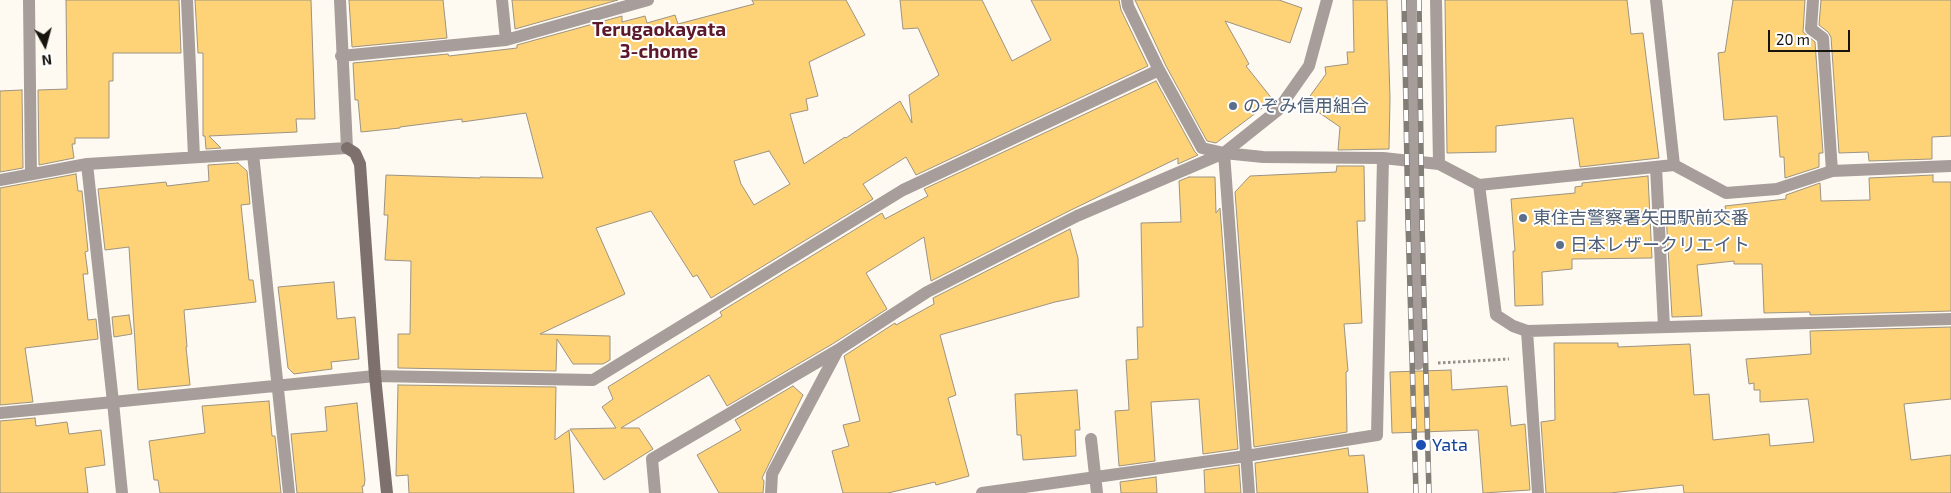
<!DOCTYPE html>
<html>
<head>
<meta charset="utf-8">
<style>
  body { margin:0 }
  #map { position:relative; width:1951px; height:493px; overflow:hidden; background:#fefaf2; font-family:"Exo 2",sans-serif }
  canvas { display:block }
  .north { position:absolute; left:20px; top:20px; width:50px; height:50px; -webkit-text-stroke:4px #fff; paint-order:stroke; rotate:173deg; font-size:14px; font-weight:700; line-height:20px; text-align:center; color:#17140d }
  .north::after { content:''; display:block; margin:auto; width:18px; height:22px; background:#17140d; clip-path:polygon(50% 0,100% 100%,50% 72%,0 100%) }
  .scale { position:absolute; left:1768px; top:30px; width:82px; height:22px; box-sizing:border-box; border:2px solid #17140d; border-top:0; padding-left:6px; font-size:15px; line-height:18px; white-space:nowrap; color:#17140d; -webkit-text-stroke:4px #fff; paint-order:stroke }
</style>
</head>
<body>
<div id="map">
<canvas width="1951" height="493"></canvas>
<div class="north">N</div>
<div class="scale">20 m</div>
</div>
<script>
const ctx = document.querySelector('canvas').getContext('2d');
ctx.lineJoin = 'round';
function fill(path, color) {
  ctx.fillStyle = color;
  ctx.fill(path, 'evenodd');
}
function shape(rows) {
  const path = new Path2D();
  for (const r of rows) {
    path.moveTo(r[0], r[1]);
    for (let i = 2; i < r.length; i += 2) path.lineTo(r[i], r[i + 1]);
  }
  return path;
}
function trace(path, color, width, dash) {
  ctx.strokeStyle = color;
  ctx.lineWidth = width;
  ctx.lineCap = dash ? 'butt' : 'round';
  ctx.setLineDash(dash || []);
  ctx.stroke(path);
}
function write(font, color, halo, rows, align = 'center') {
  ctx.font = font + ' "Exo 2","Noto Sans JP",sans-serif';
  ctx.lineWidth = 4;
  ctx.setLineDash([]);
  ctx.textBaseline = 'middle';
  ctx.strokeStyle = halo;
  ctx.fillStyle = color;
  for (const [text, x, y, turn = 0] of rows) {
    ctx.save();
    ctx.translate(x, y);
    ctx.rotate((+turn || 0) * Math.PI / 180);
    ctx.textAlign = isNaN(turn) ? turn : align;
    if (halo) ctx.strokeText(text, 0, 0);
    ctx.fillText(text, 0, 0);
    ctx.restore();
  }
}
const building = shape([
  [66,0,179,0,181,53,113,53,113,81,109,81,109,138,75,138,75,144,72,144,74,158,39,165,38,90,67,89,66,0],
  [195,0,311,0,315,119,296,119,297,132,209,136,221,148,206,149,205,136,203,136,203,53,198,53,195,0],
  [349,0,443,0,447,38,352,47,349,0],
  [512,0,618,0,515,29,512,0],
  [752,0,846,0,865,35,809,62,818,96,806,99,808,110,790,114,804,164,845,137,846,138,900,101,912,123,909,95,939,75,918,28,903,29,900,0,982,0,1012,61,1051,40,1031,0,1119,0,1121,10,1148,66,916,175,906,157,863,184,873,199,711,298,697,275,693,277,651,211,596,228,625,294,540,334,610,336,610,360,603,364,573,364,557,339,556,371,398,368,398,334,410,334,411,261,385,260,388,215,384,215,386,175,480,178,480,177,543,178,526,113,462,122,462,119,400,127,400,128,361,132,358,100,355,100,353,63,448,54,449,56,517,48,517,45,622,16,622,22,645,16,647,23,675,15,678,24,754,4,752,0],
  [769,151,790,184,754,205,741,184,734,161,769,151],
  [1135,0,1279,0,1302,8,1290,43,1225,21,1249,64,1246,66,1273,100,1216,143,1207,141,1166,66,1135,0],
  [1353,0,1387,0,1390,98,1389,149,1338,150,1340,127,1305,103,1326,74,1325,67,1348,64,1347,52,1354,52,1353,0],
  [1445,0,1627,0,1631,34,1643,33,1659,158,1580,167,1573,118,1496,126,1496,152,1447,153,1445,0],
  [1733,0,1805,0,1803,32,1815,42,1823,153,1819,153,1819,167,1785,178,1784,157,1780,157,1777,116,1724,120,1718,53,1725,52,1733,0],
  [1821,0,1951,0,1951,136,1932,137,1932,159,1869,161,1868,152,1839,153,1831,37,1828,32,1819,25,1821,0],
  [1156,81,1195,152,1198,155,1178,164,1178,158,1069,211,931,281,924,237,866,273,887,309,834,343,727,406,709,375,621,428,639,428,653,449,604,480,570,429,616,428,602,407,613,399,608,387,722,316,720,312,882,213,885,219,928,196,924,189,1156,81],
  [22,90,23,168,0,172,0,91,22,90],
  [238,163,247,171,250,204,241,205,249,280,253,280,256,302,184,310,187,347,186,347,190,385,138,390,129,247,105,250,98,189,166,182,167,186,209,181,208,165,238,163],
  [1337,166,1364,166,1365,221,1357,221,1362,323,1344,324,1348,371,1346,372,1347,432,1254,447,1235,192,1250,176,1336,172,1337,166],
  [76,174,78,191,82,191,88,251,85,252,88,274,83,274,88,320,96,319,98,339,25,348,33,402,0,405,0,188,76,174],
  [1933,175,1933,182,1951,182,1951,311,1810,315,1810,312,1764,313,1762,264,1734,264,1734,261,1697,265,1702,316,1672,317,1666,214,1726,212,1725,206,1786,199,1786,195,1820,183,1821,201,1870,200,1869,178,1933,175],
  [1648,176,1652,258,1572,259,1572,269,1542,272,1543,305,1515,306,1513,251,1515,251,1511,199,1575,193,1575,187,1582,186,1582,183,1648,176],
  [1189,177,1215,177,1216,213,1220,208,1238,449,1203,454,1199,399,1151,402,1155,461,1119,466,1115,411,1129,410,1126,360,1138,359,1137,327,1143,327,1141,223,1181,222,1179,181,1189,177],
  [1070,229,1078,258,1079,297,1055,302,940,335,956,395,948,398,969,476,936,485,935,482,888,493,843,493,832,451,849,446,843,425,860,421,844,356,895,323,896,325,934,304,933,298,1070,229],
  [334,282,337,319,355,317,359,359,331,362,332,369,294,374,288,368,278,287,334,282],
  [129,315,132,334,114,337,112,317,129,315],
  [1951,327,1951,399,1904,404,1911,460,1951,455,1951,493,1684,493,1683,485,1610,493,1546,493,1541,422,1555,420,1554,343,1618,343,1618,347,1690,344,1694,395,1709,394,1713,440,1769,434,1770,446,1814,442,1808,399,1760,402,1760,390,1754,390,1754,383,1749,384,1746,359,1811,354,1810,331,1951,327],
  [1451,370,1452,390,1507,386,1511,426,1525,424,1530,490,1483,493,1478,430,1392,433,1390,372,1451,370],
  [398,385,556,387,555,440,569,430,574,493,409,493,408,475,396,476,398,385],
  [793,386,803,395,762,478,764,481,763,493,719,493,697,455,741,430,735,420,793,386],
  [1077,390,1080,430,1075,430,1076,456,1023,460,1021,435,1017,435,1015,394,1077,390],
  [269,401,272,436,275,436,281,493,160,493,158,480,154,480,149,441,205,433,202,406,269,401],
  [357,403,365,480,364,486,362,486,363,493,297,493,291,434,327,431,325,407,357,403],
  [35,418,36,426,67,422,69,434,101,430,105,465,85,468,88,493,0,493,0,421,35,418],
  [1348,448,1349,456,1364,455,1368,493,1257,493,1255,463,1348,448],
  [1239,465,1241,493,1205,493,1204,470,1239,465],
  [1156,477,1157,493,1121,493,1120,482,1156,477]
]);
fill(building, '#fed277');
trace(building, '#9c9381', 1);
trace(shape([
  [1438,363,1509,359]
]), '#95918a', 3, [2.5, 2.5]);
trace(shape([
  [29,0,31,174],
  [187,0,194,157],
  [502,0,506,40],
  [1127,0,1128,6,1159,70,1202,148,1224,153,1263,157,1383,158,1439,164,1436,0],
  [1410,0,1418,364],
  [1656,0,1674,165],
  [1813,0,1811,29,1823,38,1832,171],
  [341,56,506,40,648,0],
  [1224,153,1249,493],
  [253,154,289,493],
  [87,164,113,402,375,376,593,380,903,190,1159,70],
  [1439,164,1479,185,1496,315,1513,326,1527,331,1538,493],
  [1656,167,1664,327],
  [0,180,87,164,347,148,340,0],
  [1479,185,1674,165,1726,193,1777,189,1832,171,1951,166],
  [1527,331,1951,319],
  [0,413,113,402,122,493],
  [1091,439,1097,493],
  [655,493,652,459,838,350,927,292,1077,216,1224,153,1278,110,1309,66,1327,0],
  [771,493,772,474,838,350],
  [982,493,1246,456,1377,435,1383,158]
]), '#a79d9a', 12);
trace(shape([
  [347,148,355,153,360,164,375,376,387,493]
]), '#7e706d', 12);
const rail = shape([
  [1404,0,1408,222,1416,493],
  [1419,0,1422,223,1429,493]
]);
trace(rail, '#827e77', 5.5);
trace(rail, '#fff', 4, [11]);
for (const [x, y, r, color] of [
  [1233,106,5,"#5c6f8a"],
  [1523,218,5,"#5c6f8a"],
  [1560,245,5,"#5c6f8a"],
  [1421,445,6,"#1a4fb4"]
]) {
  const dot = new Path2D();
  dot.arc(x, y, r, 0, 2 * Math.PI);
  ctx.fillStyle = color;
  ctx.fill(dot);
  trace(dot, '#fff', 2);
}
write('18px', '#4e5e75', '#fff', [
  ["のぞみ信用組合",1243,106],
  ["東住吉警察署矢田駅前交番",1533,218],
  ["日本レザークリエイト",1570,245]
], 'left');
write('18px', '#164399', '#fff', [
  ["Yata",1432,445]
], 'left');
write('bold 19px', '#5d192c', '#fff', [
  ["Terugaokayata",659,30],
  ["3-chome",659,52]
]);
</script>
</body>
</html>
